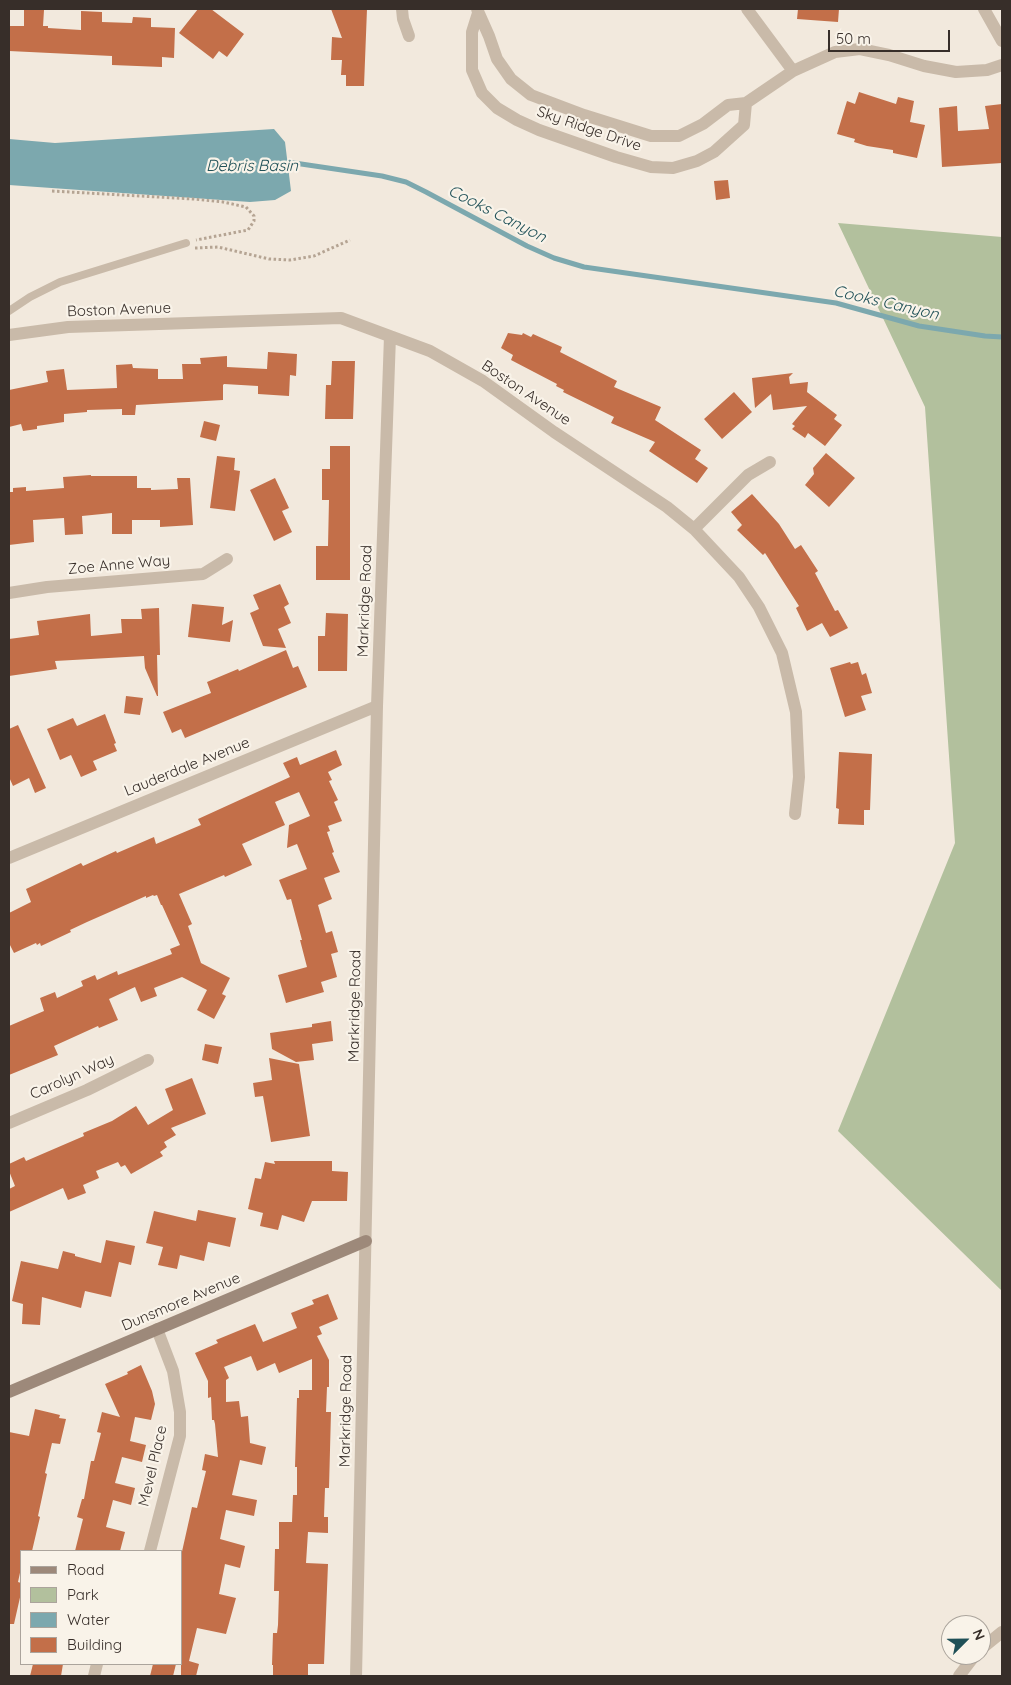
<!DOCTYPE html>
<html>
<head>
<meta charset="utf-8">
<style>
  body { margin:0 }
  #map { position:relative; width:1011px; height:1685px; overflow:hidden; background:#f2e9dd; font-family:Quicksand,sans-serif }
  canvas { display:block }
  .frame { position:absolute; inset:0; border:10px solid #372e29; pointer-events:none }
  .legend { position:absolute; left:20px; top:1550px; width:162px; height:115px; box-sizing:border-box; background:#f9f3e9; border:1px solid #aba49c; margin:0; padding:6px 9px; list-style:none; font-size:15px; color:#372e29 }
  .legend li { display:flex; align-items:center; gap:10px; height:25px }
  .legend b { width:25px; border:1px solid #aba49c }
  .north { position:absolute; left:941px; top:1615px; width:50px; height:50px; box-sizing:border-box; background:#f9f3e9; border:1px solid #aba49c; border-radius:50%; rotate:67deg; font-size:14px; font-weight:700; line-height:20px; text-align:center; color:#372e29 }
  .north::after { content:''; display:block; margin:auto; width:18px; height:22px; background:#1f5057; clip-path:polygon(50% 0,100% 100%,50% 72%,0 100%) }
  .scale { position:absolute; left:828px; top:30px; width:122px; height:22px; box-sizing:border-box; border:2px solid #372e29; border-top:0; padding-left:6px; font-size:15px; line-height:18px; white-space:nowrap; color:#372e29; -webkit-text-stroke:4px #f9f3e9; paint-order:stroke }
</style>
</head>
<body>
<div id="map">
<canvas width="1011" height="1685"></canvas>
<div class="frame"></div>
<ul class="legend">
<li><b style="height:6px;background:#9d897a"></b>Road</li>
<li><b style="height:14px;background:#b2c09d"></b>Park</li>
<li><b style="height:14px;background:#7ca8ae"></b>Water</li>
<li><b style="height:14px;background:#c36f49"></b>Building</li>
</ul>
<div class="north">N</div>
<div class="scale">50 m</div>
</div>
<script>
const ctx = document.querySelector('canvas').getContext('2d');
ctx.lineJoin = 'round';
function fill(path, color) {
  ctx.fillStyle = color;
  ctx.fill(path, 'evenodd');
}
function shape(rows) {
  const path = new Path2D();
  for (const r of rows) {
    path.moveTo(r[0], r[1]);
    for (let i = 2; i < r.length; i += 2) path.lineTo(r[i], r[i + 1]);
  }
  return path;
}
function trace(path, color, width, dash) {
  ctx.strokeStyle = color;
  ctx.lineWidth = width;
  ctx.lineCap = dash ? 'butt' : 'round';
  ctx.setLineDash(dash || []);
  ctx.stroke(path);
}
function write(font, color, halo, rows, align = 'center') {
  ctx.font = font + ' Quicksand,sans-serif';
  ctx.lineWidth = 4.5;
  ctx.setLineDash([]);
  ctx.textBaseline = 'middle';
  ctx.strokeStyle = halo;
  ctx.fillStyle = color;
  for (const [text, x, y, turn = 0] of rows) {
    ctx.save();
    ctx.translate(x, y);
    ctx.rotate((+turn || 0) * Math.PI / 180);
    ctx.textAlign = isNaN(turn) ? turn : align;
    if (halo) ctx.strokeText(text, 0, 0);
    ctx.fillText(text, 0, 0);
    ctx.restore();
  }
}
fill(shape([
  [838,223,1002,237,1002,1291,838,1131,955,843,925,407]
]), '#b2c09d');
fill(shape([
  [274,129,285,142,291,191,275,200,250,202,9,185,9,139,55,143]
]), '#7ca8ae');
trace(shape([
  [281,161,382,176,406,182,426,192,527,246,554,258,584,267,836,303,919,326,985,336,1002,337]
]), '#7ca8ae', 5);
fill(shape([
  [24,9,44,10,43,26,48,26,48,28,81,30,81,11,102,12,102,22,132,23,133,17,151,18,151,27,175,28,174,58,162,57,162,67,112,65,112,56,9,51,9,26,24,26],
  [198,9,211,9,244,34,227,57,219,51,213,59,179,33],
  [331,9,367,9,364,86,346,86,346,75,341,75,342,60,331,60,332,37,342,38],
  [798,9,839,9,838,22,797,19],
  [859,92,896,104,898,97,914,101,910,122,925,125,917,158,893,153,893,150,867,146,854,142,855,139,837,134,847,101,855,104],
  [1002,104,1002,163,942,167,939,108,957,106,958,131,989,129,985,106],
  [728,180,730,198,716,200,714,181],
  [508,333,522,335,523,333,531,337,533,334,562,347,560,352,617,381,614,387,661,407,655,420,701,450,695,459,708,468,697,483,649,451,655,442,611,423,614,417,563,392,564,390,556,386,557,384,511,360,513,355,501,348],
  [268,352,297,354,296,376,290,375,289,396,258,394,258,386,224,384,223,385,223,400,136,405,135,415,122,415,122,409,87,410,87,412,64,414,64,422,37,426,37,429,23,431,21,424,9,427,9,390,48,382,46,371,64,369,67,390,117,388,116,365,132,364,133,368,158,369,158,379,183,379,182,364,201,364,200,358,227,356,227,367,267,369],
  [332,361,355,361,353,419,325,419,326,385,331,385],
  [793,373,789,377,790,384,808,382,807,392,837,415,834,419,842,425,825,446,808,433,805,438,792,429,795,426,792,424,807,406,773,410,771,394,755,408,752,378],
  [734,392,752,412,722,439,704,419],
  [204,421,220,425,216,441,200,437],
  [330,446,350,446,350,580,316,580,316,546,328,546,329,500,322,500,322,469,330,469],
  [826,453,855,478,829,507,805,485,814,474,813,468],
  [217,456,235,458,234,470,240,471,235,511,210,508],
  [91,475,91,476,137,476,137,488,151,488,151,490,178,489,177,478,190,478,193,525,160,527,160,520,132,520,132,534,112,534,112,513,82,516,83,534,65,535,64,518,33,520,34,542,9,545,9,492,13,492,13,488,26,487,26,491,64,488,63,477],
  [275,478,289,508,282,511,292,532,274,541,250,490],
  [752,494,779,524,795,549,801,545,818,571,815,573,835,611,838,610,848,628,830,637,822,623,807,631,796,608,799,606,765,553,763,555,737,530,742,525,731,512],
  [280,584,289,604,284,607,291,623,278,629,286,648,263,646,250,613,259,609,253,595],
  [192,604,224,607,222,625,233,620,230,642,188,637],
  [159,608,160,655,157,655,158,696,157,696,145,668,144,656,55,661,57,669,9,676,9,639,39,635,37,621,90,614,91,636,122,633,121,619,142,619,141,609],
  [326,613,348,614,347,671,318,671,318,636,325,636],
  [286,650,293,668,298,666,307,687,185,738,181,729,172,733,163,712,211,693,207,682,238,669,239,671],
  [850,662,851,664,858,662,862,675,866,673,872,693,861,696,866,710,845,717,830,668],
  [126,696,143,698,140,715,124,713],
  [105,714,116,743,114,744,117,751,93,761,97,770,81,777,71,755,60,760,47,729,73,718,77,726],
  [18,725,46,788,35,793,29,778,13,786,9,777,9,729],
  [336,750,342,765,328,772,332,780,329,781,338,800,334,802,342,821,328,826,330,831,327,832,334,852,332,853,340,872,324,878,332,899,318,905,326,933,332,931,338,952,331,954,337,977,321,982,324,992,286,1003,278,975,307,967,300,940,302,940,291,899,287,900,279,880,307,869,297,844,287,848,289,825,310,816,299,792,275,802,285,825,242,844,252,865,225,877,224,875,179,894,192,924,188,926,201,963,230,978,222,994,226,996,214,1019,197,1010,207,990,182,977,154,988,157,996,141,1002,135,987,109,999,118,1020,99,1028,98,1026,54,1046,58,1055,9,1075,9,1026,44,1011,40,998,55,992,57,998,83,986,81,981,95,975,97,980,117,971,118,975,172,954,170,949,180,945,162,905,161,905,157,895,154,896,153,895,146,898,146,896,87,922,70,930,71,932,41,946,40,943,37,945,36,943,14,953,9,943,9,913,31,902,26,889,81,863,83,866,116,851,117,853,154,837,156,844,201,825,198,819,290,777,283,763,297,757,300,765],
  [839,752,872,754,870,810,864,810,864,825,838,824,839,809,836,808],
  [331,1021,333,1041,312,1044,314,1060,296,1062,272,1049,270,1033,312,1027,312,1024],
  [205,1044,222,1047,218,1064,202,1060],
  [269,1058,299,1064,310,1136,271,1142,263,1096,255,1097,253,1083,272,1080],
  [192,1078,206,1114,171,1128,176,1135,164,1142,167,1147,160,1152,163,1156,131,1174,125,1165,121,1167,118,1162,96,1171,99,1178,83,1185,86,1193,68,1200,63,1188,9,1212,9,1189,15,1186,9,1171,9,1164,24,1157,26,1161,84,1136,83,1133,112,1121,136,1106,148,1125,173,1110,165,1089],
  [274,1161,332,1161,332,1171,348,1172,347,1201,312,1201,304,1222,282,1215,278,1230,260,1226,263,1213,248,1209,255,1178,261,1179,265,1162,275,1164],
  [198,1210,236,1218,230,1247,208,1242,204,1261,180,1255,177,1269,158,1265,163,1247,146,1243,154,1211,196,1221],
  [106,1240,135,1246,131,1265,119,1262,111,1297,85,1291,81,1308,42,1297,40,1325,22,1324,23,1304,12,1301,21,1261,58,1269,63,1251,75,1254,75,1256,101,1263],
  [328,1294,338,1319,319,1327,322,1334,317,1336,329,1360,329,1387,327,1387,326,1412,331,1412,329,1488,325,1488,324,1517,328,1517,328,1533,308,1532,306,1563,328,1564,324,1664,308,1664,308,1676,273,1676,273,1665,272,1665,273,1633,277,1633,278,1625,279,1591,274,1591,275,1549,279,1549,279,1522,292,1522,293,1495,297,1495,297,1467,295,1467,297,1398,299,1398,299,1390,312,1390,312,1359,279,1373,275,1363,257,1371,251,1356,224,1367,229,1378,226,1380,226,1402,239,1401,241,1417,248,1416,250,1443,266,1447,262,1465,240,1460,232,1495,257,1500,254,1516,226,1510,220,1539,245,1546,240,1568,225,1564,219,1594,236,1598,226,1634,197,1628,189,1661,199,1664,196,1676,181,1675,181,1556,192,1507,197,1508,206,1471,202,1470,205,1454,218,1457,215,1424,214,1420,212,1420,211,1397,208,1398,208,1381,195,1353,218,1343,216,1340,255,1324,263,1342,297,1328,291,1313,314,1304,312,1300],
  [141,1365,152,1391,155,1404,151,1420,135,1417,130,1441,146,1445,142,1462,122,1457,115,1483,135,1488,131,1505,113,1500,106,1527,125,1532,120,1551,75,1551,83,1519,77,1517,82,1499,84,1499,91,1461,94,1461,101,1433,97,1432,102,1412,120,1417,105,1384,128,1374,127,1372],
  [35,1409,60,1415,59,1418,66,1419,60,1444,52,1443,45,1473,47,1474,38,1516,40,1517,32,1551,21,1551,21,1568,18,1582,21,1583,21,1593,14,1624,9,1624,9,1432,29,1436],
  [33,1664,63,1664,61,1676,30,1676],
  [153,1664,176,1664,173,1676,150,1676]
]), '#c36f49');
trace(shape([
  [52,191,193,199,223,202,246,207,254,216,254,221,248,230,196,240],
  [195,248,218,247,269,259,290,260,314,256,350,240]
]), '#b5a493', 3, [2.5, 2.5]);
trace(shape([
  [9,311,30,297,60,282,186,243]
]), '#c9baa9', 8);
trace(shape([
  [402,9,403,19,409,36],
  [477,9,489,36,497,59,511,79,531,95,584,115,651,136,679,136,703,124,728,105,746,103,793,71,835,52,860,49,889,55,924,66,956,72,987,70,1002,65],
  [747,9,793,71],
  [984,9,1002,41],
  [478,13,472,32,472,70,482,93,497,108,517,120,539,130,616,157,651,167,673,168,697,161,714,152,744,125,746,103],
  [9,335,68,327,341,318,430,351,483,381,554,432,667,507,694,529,739,577,759,607,782,653,796,712,799,777,795,814],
  [694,529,748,475,770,462],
  [9,593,47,587,203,574,227,559],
  [9,858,377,706],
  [9,1123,87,1090,148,1060],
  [150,1551,180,1436,180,1412,173,1371,157,1329],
  [981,1649,1002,1632],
  [94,1676,97,1664],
  [356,1676,377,706,390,336],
  [959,1676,975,1655]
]), '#c9baa9', 12);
trace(shape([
  [9,1392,366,1241]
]), '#9d897a', 12);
write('15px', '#372e29', '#f9f3e9', [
  ["Sky Ridge Drive",589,129,19],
  ["Boston Avenue",119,310,-2],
  ["Boston Avenue",526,393,34],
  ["Zoe Anne Way",119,565,-5],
  ["Markridge Road",365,601,-88],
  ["Lauderdale Avenue",187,767,-22],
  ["Markridge Road",355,1006,-89],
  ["Carolyn Way",72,1077,-24],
  ["Dunsmore Avenue",181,1302,-23],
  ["Markridge Road",346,1411,-89],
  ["Mevel Place",153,1466,-77]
]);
write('italic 16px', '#1f5057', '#f9f3e9', [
  ["Debris Basin",252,166],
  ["Cooks Canyon",497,214,27],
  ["Cooks Canyon",886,303,13]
]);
</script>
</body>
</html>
